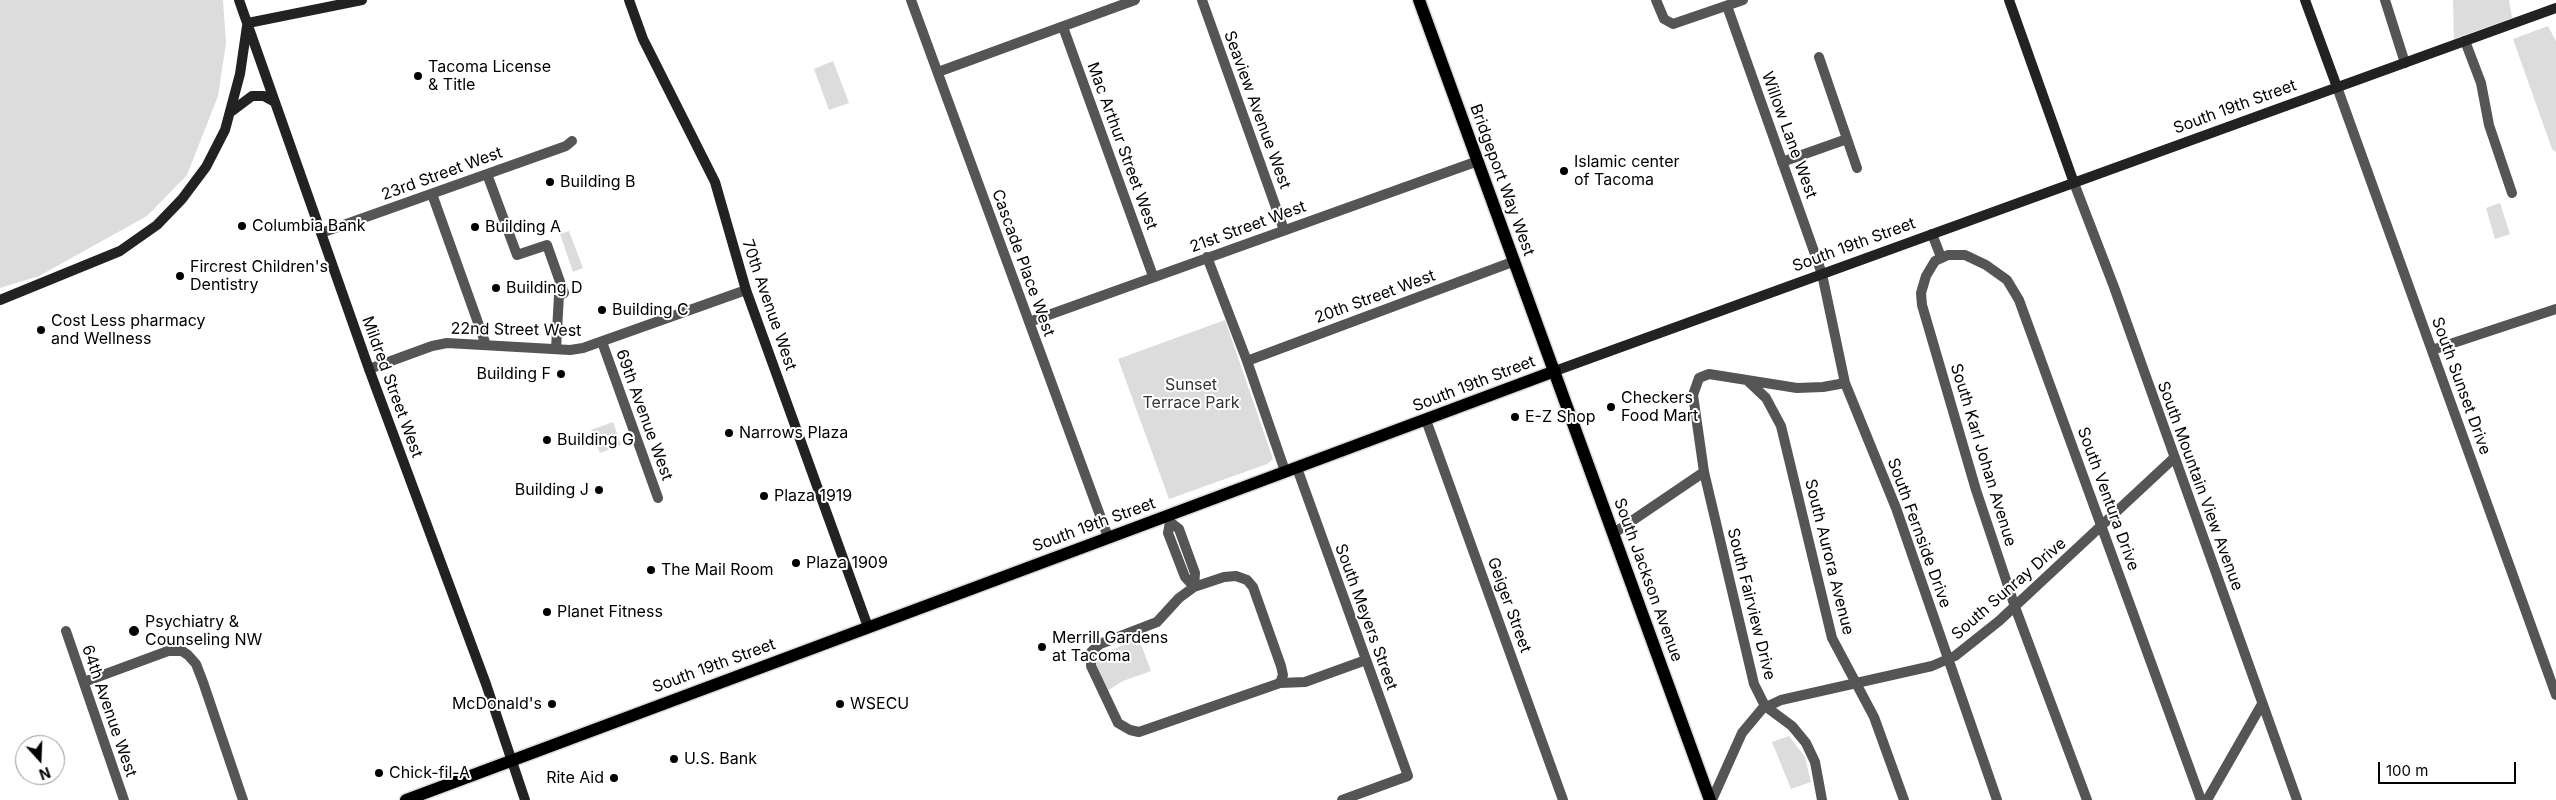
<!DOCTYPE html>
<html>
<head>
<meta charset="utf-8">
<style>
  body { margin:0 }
  #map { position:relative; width:2556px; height:800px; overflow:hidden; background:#fff; font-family:Inter,sans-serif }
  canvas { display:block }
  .north { position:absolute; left:15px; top:735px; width:50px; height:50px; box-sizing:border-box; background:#fff; border:1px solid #999; border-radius:50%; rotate:160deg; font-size:14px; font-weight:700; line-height:20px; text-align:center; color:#000 }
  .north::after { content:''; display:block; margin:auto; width:18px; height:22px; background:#000; clip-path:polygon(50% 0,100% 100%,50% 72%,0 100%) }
  .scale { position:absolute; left:2378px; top:762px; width:138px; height:22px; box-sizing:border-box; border:2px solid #000; border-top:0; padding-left:6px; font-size:15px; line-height:18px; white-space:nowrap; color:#000; -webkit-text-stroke:4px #fff; paint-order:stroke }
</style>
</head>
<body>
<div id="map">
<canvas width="2556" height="800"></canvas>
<div class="north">N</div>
<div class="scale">100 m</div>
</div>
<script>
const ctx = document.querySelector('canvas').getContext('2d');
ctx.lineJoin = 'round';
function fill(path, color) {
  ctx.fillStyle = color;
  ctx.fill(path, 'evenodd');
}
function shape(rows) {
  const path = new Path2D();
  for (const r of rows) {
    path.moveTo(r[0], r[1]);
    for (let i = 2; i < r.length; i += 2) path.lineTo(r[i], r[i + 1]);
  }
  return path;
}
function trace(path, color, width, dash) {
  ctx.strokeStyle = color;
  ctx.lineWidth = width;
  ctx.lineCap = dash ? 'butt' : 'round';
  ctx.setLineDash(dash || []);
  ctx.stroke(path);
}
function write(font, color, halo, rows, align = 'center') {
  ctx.font = font + ' Inter,sans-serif';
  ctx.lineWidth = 4;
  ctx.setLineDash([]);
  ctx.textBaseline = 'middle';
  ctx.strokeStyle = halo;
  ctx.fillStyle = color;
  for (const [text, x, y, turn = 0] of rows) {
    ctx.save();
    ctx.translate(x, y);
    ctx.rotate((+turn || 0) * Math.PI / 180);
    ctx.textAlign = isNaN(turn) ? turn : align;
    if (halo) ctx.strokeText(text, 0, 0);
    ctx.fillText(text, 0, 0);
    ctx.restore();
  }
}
fill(shape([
  [0,0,223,0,226,43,218,96,187,175,147,216,39,276,0,288],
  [2453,0,2509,0,2512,18,2454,39],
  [2548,26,2556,41,2556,152,2552,149,2513,39],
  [833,61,849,103,829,110,814,69],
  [2500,203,2510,234,2495,239,2486,208],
  [569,231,583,268,573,272,560,234],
  [1225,320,1273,459,1267,464,1169,499,1118,359],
  [613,422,621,445,600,453,591,430],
  [1139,639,1151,671,1123,681,1107,691,1095,662,1096,656],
  [1789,736,1805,757,1811,782,1791,789,1772,742]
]), '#dcdcdc');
const primary = shape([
  [1419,0,1710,800],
  [406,800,1555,371]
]);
trace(primary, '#dbdbdb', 15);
trace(shape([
  [911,0,1108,537],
  [1202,0,1284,230],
  [1656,0,1664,19,1673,24,1743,0],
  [2385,0,2405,63],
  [1727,6,1822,274,1845,383,1896,508,1997,800],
  [1063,27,1153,276],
  [2465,41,2481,83,2489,125,2512,193],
  [1819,57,1857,168],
  [938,72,1135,0],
  [2337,87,2556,695],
  [1782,162,1847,139],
  [487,174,517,255,547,245,564,293,559,295,556,349],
  [2074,183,2114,287,2297,800],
  [432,194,486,345],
  [321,233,566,146,572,141],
  [1932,234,1941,257],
  [1207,257,1247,361,1285,471],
  [1029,322,1478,161],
  [602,342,658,498],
  [2432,350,2556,309],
  [1247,361,1515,261],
  [369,369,432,346,447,343,570,350,583,348,746,290],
  [1747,380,1766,398,1781,426,1832,638,1874,717,1904,800],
  [1426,420,1563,800],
  [1297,468,1408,776,1342,800],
  [1168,515,1170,522,1168,533,1185,577,1194,587],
  [1170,522,1179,529,1195,573,1194,587],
  [1614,533,1704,472],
  [66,631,124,800],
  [84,682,168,651,182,651,188,655,196,664,203,682,243,800],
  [1280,683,1283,675,1281,666,1253,587,1247,580,1236,576,1224,577,1194,587,1179,598,1157,622,1100,644,1091,652,1091,666,1118,723,1130,730,1139,732,1280,683,1305,682,1366,660],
  [1712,800,1742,733,1762,709,1781,700,1932,666,1955,656,1999,621,2174,458],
  [1822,800,1815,762,1806,743,1792,726,1765,706,1754,684,1704,472,1693,395,1699,378,1709,374,1797,388,1823,387,1845,383],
  [2087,800,2015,607,1976,490,1922,305,1921,293,1926,276,1935,261,1948,255,1965,255,1986,265,2007,280,2019,300,2201,800],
  [2207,800,2262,704]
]), '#555', 10);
trace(shape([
  [239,0,369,369,486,684,525,800],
  [629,0,643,39,715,182,746,290,868,627],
  [2009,0,2074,183],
  [2305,0,2337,87],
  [248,23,362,0],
  [232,111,252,96,264,96,275,102],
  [0,300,120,251,157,225,182,199,206,167,225,130,240,74,247,26],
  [1555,371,2556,8]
]), '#222', 10);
trace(primary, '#000', 12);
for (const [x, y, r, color] of [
  [418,76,5,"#000"],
  [1564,171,5,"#000"],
  [550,182,5,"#000"],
  [242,226,5,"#000"],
  [475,227,5,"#000"],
  [180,276,5,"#000"],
  [496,288,5,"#000"],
  [602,310,5,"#000"],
  [41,330,5,"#000"],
  [561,374,5,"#000"],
  [1611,407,5,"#000"],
  [1515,417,5,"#000"],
  [729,433,5,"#000"],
  [547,440,5,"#000"],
  [599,490,5,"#000"],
  [764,496,5,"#000"],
  [796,563,5,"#000"],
  [651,570,5,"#000"],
  [547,612,5,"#000"],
  [134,631,6,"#000"],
  [1042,647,5,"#000"],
  [552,704,5,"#000"],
  [840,704,5,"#000"],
  [674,759,5,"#000"],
  [379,773,5,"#000"],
  [614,778,5,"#000"]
]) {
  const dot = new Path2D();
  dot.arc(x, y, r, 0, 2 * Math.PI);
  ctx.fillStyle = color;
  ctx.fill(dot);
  trace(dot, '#fff', 2);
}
write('16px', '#000', '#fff', [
  ["Tacoma License",428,67],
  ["& Title",428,85],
  ["Islamic center",1574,162],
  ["of Tacoma",1574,180],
  ["Building B",560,182],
  ["Columbia Bank",252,226],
  ["Building A",485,227],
  ["Fircrest Children's",190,267],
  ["Dentistry",190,285],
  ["Building D",506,288],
  ["Building C",612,310],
  ["Cost Less pharmacy",51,321],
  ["and Wellness",51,339],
  ["Building F",551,374,"right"],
  ["Checkers",1621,398],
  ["Food Mart",1621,416],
  ["E-Z Shop",1525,417],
  ["Narrows Plaza",739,433],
  ["Building G",557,440],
  ["Building J",589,490,"right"],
  ["Plaza 1919",774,496],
  ["Plaza 1909",806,563],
  ["The Mail Room",661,570],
  ["Planet Fitness",557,612],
  ["Psychiatry &",145,622],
  ["Counseling NW",145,640],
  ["Merrill Gardens",1052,638],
  ["at Tacoma",1052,656],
  ["McDonald's",542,704,"right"],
  ["WSECU",850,704],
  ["U.S. Bank",684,759],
  ["Chick-fil-A",389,773],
  ["Rite Aid",604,778,"right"]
], 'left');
write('16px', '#000', '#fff', [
  ["South 19th Street",2235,107,-20],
  ["Seaview Avenue West",1257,110,70],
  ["Willow Lane West",1789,135,70],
  ["Mac Arthur Street West",1122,146,70],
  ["23rd Street West",442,174,-20],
  ["Bridgeport Way West",1502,180,70],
  ["21st Street West",1248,227,-20],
  ["South 19th Street",1854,245,-20],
  ["Cascade Place West",1023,263,70],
  ["20th Street West",1375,297,-20],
  ["70th Avenue West",769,305,71],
  ["22nd Street West",516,330,1],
  ["South 19th Street",1474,384,-21],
  ["South Sunset Drive",2461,386,70],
  ["Mildred Street West",392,387,70],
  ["69th Avenue West",644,415,70],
  ["South Karl Johan Avenue",1983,455,73],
  ["South Mountain View Avenue",2200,486,70],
  ["South Ventura Drive",2108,499,70],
  ["South 19th Street",1094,525,-20],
  ["South Fernside Drive",1919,533,70],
  ["South Aurora Avenue",1829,557,76],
  ["South Jackson Avenue",1648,580,70],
  ["South Sunray Drive",2009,589,-41],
  ["South Fairview Drive",1751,604,76],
  ["Geiger Street",1509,605,70],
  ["South Meyers Street",1366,617,70],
  ["South 19th Street",714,666,-20],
  ["64th Avenue West",109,711,71]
]);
write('16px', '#333', '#fff', [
  ["Sunset",1191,385],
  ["Terrace Park",1191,403]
]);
</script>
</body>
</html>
